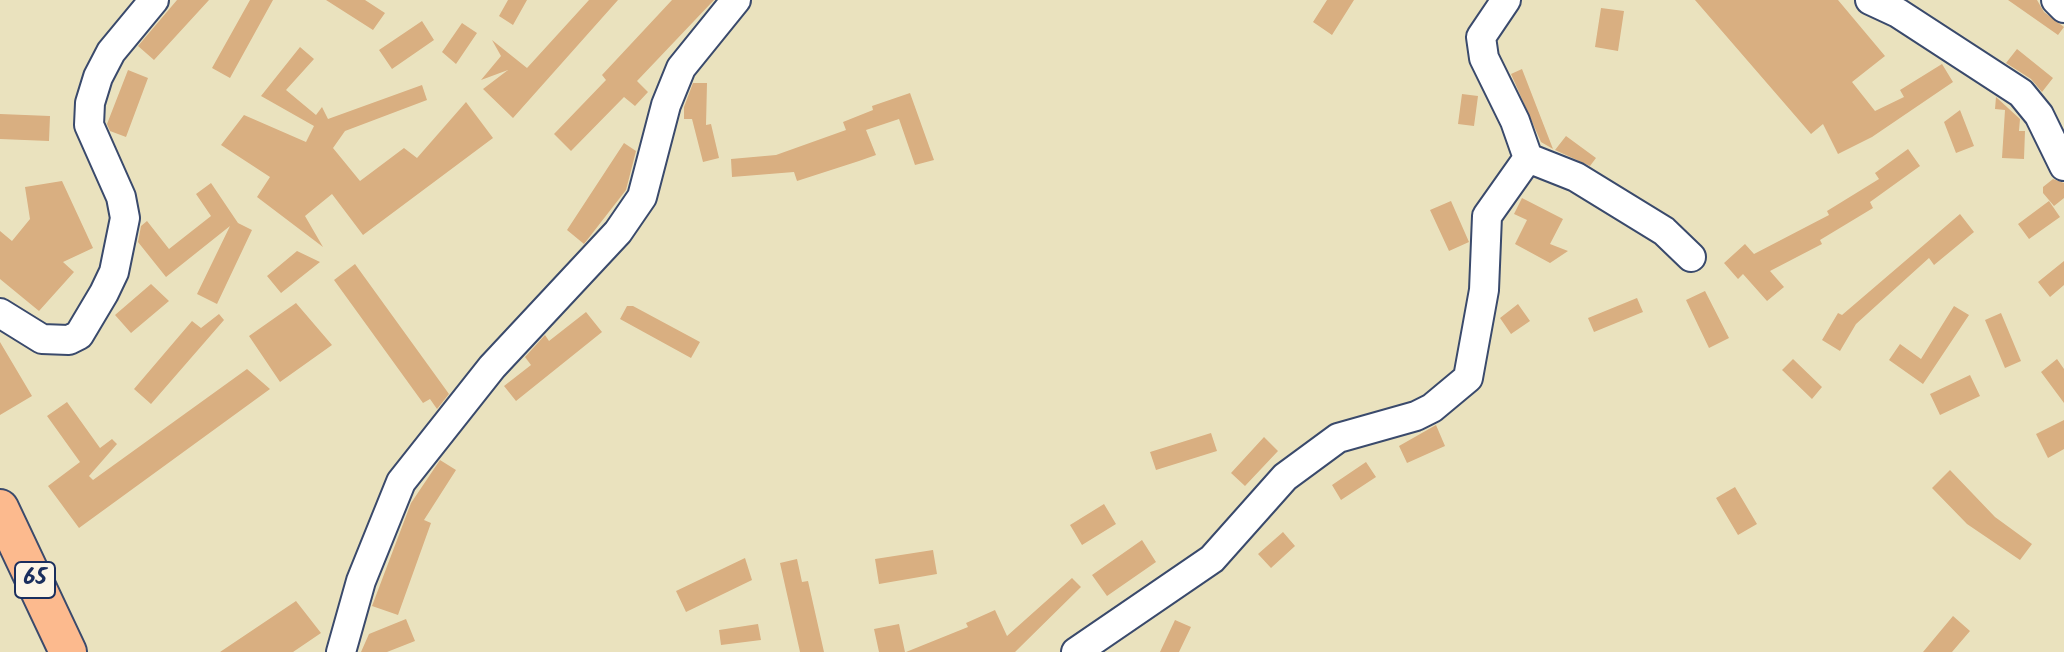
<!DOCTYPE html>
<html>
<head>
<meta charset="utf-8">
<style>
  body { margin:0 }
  canvas { display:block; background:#eae2be }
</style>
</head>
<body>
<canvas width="2064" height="652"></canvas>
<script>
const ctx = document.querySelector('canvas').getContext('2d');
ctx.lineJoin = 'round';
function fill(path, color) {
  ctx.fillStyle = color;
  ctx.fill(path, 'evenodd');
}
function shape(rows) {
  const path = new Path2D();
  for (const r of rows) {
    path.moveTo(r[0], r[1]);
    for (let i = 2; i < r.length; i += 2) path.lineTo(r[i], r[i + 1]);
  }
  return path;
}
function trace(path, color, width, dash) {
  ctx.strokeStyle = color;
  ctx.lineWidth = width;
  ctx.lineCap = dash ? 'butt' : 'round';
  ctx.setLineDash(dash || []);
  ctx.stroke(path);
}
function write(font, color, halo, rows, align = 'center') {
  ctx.font = font + ' Kalam,sans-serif';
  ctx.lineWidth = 6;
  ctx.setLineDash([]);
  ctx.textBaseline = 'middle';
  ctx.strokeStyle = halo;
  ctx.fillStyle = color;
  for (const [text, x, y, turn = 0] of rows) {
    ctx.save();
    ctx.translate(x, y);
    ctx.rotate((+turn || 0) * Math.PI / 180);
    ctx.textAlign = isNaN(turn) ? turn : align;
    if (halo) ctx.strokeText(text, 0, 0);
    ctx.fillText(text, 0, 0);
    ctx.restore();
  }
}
fill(shape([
  [177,0,209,0,154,60,138,46],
  [250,0,273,0,230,78,212,68],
  [326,0,365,0,385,13,373,30],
  [508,0,527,0,513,25,499,16],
  [589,0,618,0,513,118,483,89,508,70,481,80,501,56,492,40,527,68],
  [672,0,714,0,637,81,648,92,635,106,624,97,571,151,554,134,606,80,602,75],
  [1327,0,1354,0,1332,35,1313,22],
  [1695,0,1838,0,1885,56,1852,82,1875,111,1904,97,1900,90,1942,64,1953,82,1872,137,1838,154,1823,124,1811,134],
  [2008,0,2037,0,2044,12,2064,27,2058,35],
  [1601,8,1624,11,1618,51,1595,47],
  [422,21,434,40,392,69,379,50],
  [462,23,477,33,456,64,442,52],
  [300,47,314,59,286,90,316,115,322,107,328,119,422,85,427,100,345,131,333,148,360,181,404,148,417,158,466,102,493,138,363,235,332,194,305,216,323,247,257,197,270,177,221,145,244,115,306,142,314,126,261,96],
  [2017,49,2053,78,2042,92,2031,79,2006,63],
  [1522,69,1553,149,1541,142,1511,74],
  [128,70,148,78,126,137,110,131,107,124],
  [693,83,707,83,706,125,711,124,719,158,703,162,692,119,684,119,684,107],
  [910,93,934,160,915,165,899,119,866,130,876,155,859,161,797,181,794,172,732,177,731,159,776,155,846,130,843,122,873,110,872,106],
  [1462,94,1478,96,1474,126,1458,124],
  [1996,97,2020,119,2019,131,2025,131,2024,159,2002,158,2005,110,1995,109],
  [1960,110,1974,146,1956,153,1944,122],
  [0,114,50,116,49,141,0,139],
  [1566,136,1596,158,1590,166,1555,150],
  [624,143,636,151,626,190,584,244,567,230],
  [1908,149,1920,166,1870,202,1873,208,1820,240,1822,244,1770,271,1784,287,1767,301,1743,274,1738,279,1724,263,1745,244,1754,254,1829,215,1827,211,1879,179,1875,173],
  [2053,179,2064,183,2064,198,2054,206,2043,193,2043,187],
  [62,181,93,248,63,262,74,272,39,311,0,279,0,231,12,241,30,219,25,187],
  [211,183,238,223,252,230,217,304,197,294,230,226,166,277,138,242,141,226,147,221,169,249,211,216,196,194],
  [1522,198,1563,219,1550,244,1568,251,1550,263,1515,244,1527,220,1514,214],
  [1451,201,1469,242,1449,251,1430,210],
  [2049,201,2060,217,2029,239,2018,224],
  [1960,214,1974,232,1934,265,1929,258,1856,324,1840,351,1822,340,1838,313,1842,315],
  [297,251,320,262,281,293,267,276],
  [2064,261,2064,285,2050,297,2038,282],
  [355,264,449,394,437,409,430,399,423,403,334,280],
  [151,284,169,301,131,333,115,315],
  [1705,291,1729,338,1709,348,1686,300],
  [1637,298,1643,312,1594,332,1588,318],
  [296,303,332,345,280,382,249,336],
  [1518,304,1530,321,1511,334,1500,318],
  [627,306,633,306,700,342,691,358,620,319],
  [1954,306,1969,315,1923,384,1889,360,1900,344,1921,359],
  [586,312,602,332,516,401,504,386,531,365,525,357,545,335,549,341],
  [2001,313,2021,361,2005,368,1985,320],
  [219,314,224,320,151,404,134,389,192,321,201,328],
  [0,342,32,396,0,415],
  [1793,359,1822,387,1812,399,1782,370],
  [2057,359,2064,369,2064,403,2041,372],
  [247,369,270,389,79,528,48,486,80,462,47,416,67,402,100,448,112,439,117,444,89,476,93,480],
  [1970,375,1980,396,1940,415,1930,394],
  [2064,420,2064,449,2048,458,2036,434],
  [1436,425,1445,446,1407,463,1399,446],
  [1211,433,1217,451,1156,470,1150,452],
  [1264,437,1278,451,1245,486,1231,473],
  [440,460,456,470,424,520,431,523,398,615,372,606,411,503],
  [1366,462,1376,477,1341,500,1332,485],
  [1950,470,1995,517,2032,544,2020,560,1967,524,1932,488],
  [1735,487,1757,524,1738,535,1716,498],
  [1104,504,1116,524,1082,545,1070,525],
  [1283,532,1295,546,1271,568,1258,554],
  [1142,540,1156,562,1107,596,1092,575],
  [933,550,937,574,879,584,875,559],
  [745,558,752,580,686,612,676,591],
  [797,559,802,582,808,581,824,652,800,652,780,563],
  [1072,578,1081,587,1015,652,906,652,968,627,966,623,995,610,1007,636],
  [296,601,321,633,293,652,220,652],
  [1953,616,1970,631,1952,652,1923,652],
  [406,619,415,641,387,652,361,652,369,634],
  [1175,620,1191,627,1179,652,1160,652],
  [758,624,761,640,721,645,719,630],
  [899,624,905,652,879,652,874,629]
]), '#d9af81');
const minor = shape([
  [1870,0,1898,13,2021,93,2039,115,2064,166],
  [2056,0,2064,8],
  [1528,158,1576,177,1664,231,1691,257],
  [0,313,42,339,69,340,79,335,104,293,114,272,125,218,121,197,89,125,90,103,98,77,111,52,154,0],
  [341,652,361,581,401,482,492,367,618,232,642,197,666,105,681,68,736,0],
  [1076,652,1212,559,1285,477,1338,438,1416,416,1432,408,1468,378,1484,290,1487,216,1528,158,1515,121,1484,58,1481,37,1506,0]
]);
const major = shape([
  [0,508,68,652]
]);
trace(minor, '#3a4a6c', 32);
trace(major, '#3a4a6c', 40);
trace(minor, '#fff', 28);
trace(major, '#fcba8e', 36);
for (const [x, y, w] of [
  [35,580,40]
]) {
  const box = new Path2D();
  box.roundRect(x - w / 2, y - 18, w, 36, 6);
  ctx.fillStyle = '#fcf5e5';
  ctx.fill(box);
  trace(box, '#1b2f5e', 2);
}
write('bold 22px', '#1b2f5e', null, [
  ["65",35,580]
]);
</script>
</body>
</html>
